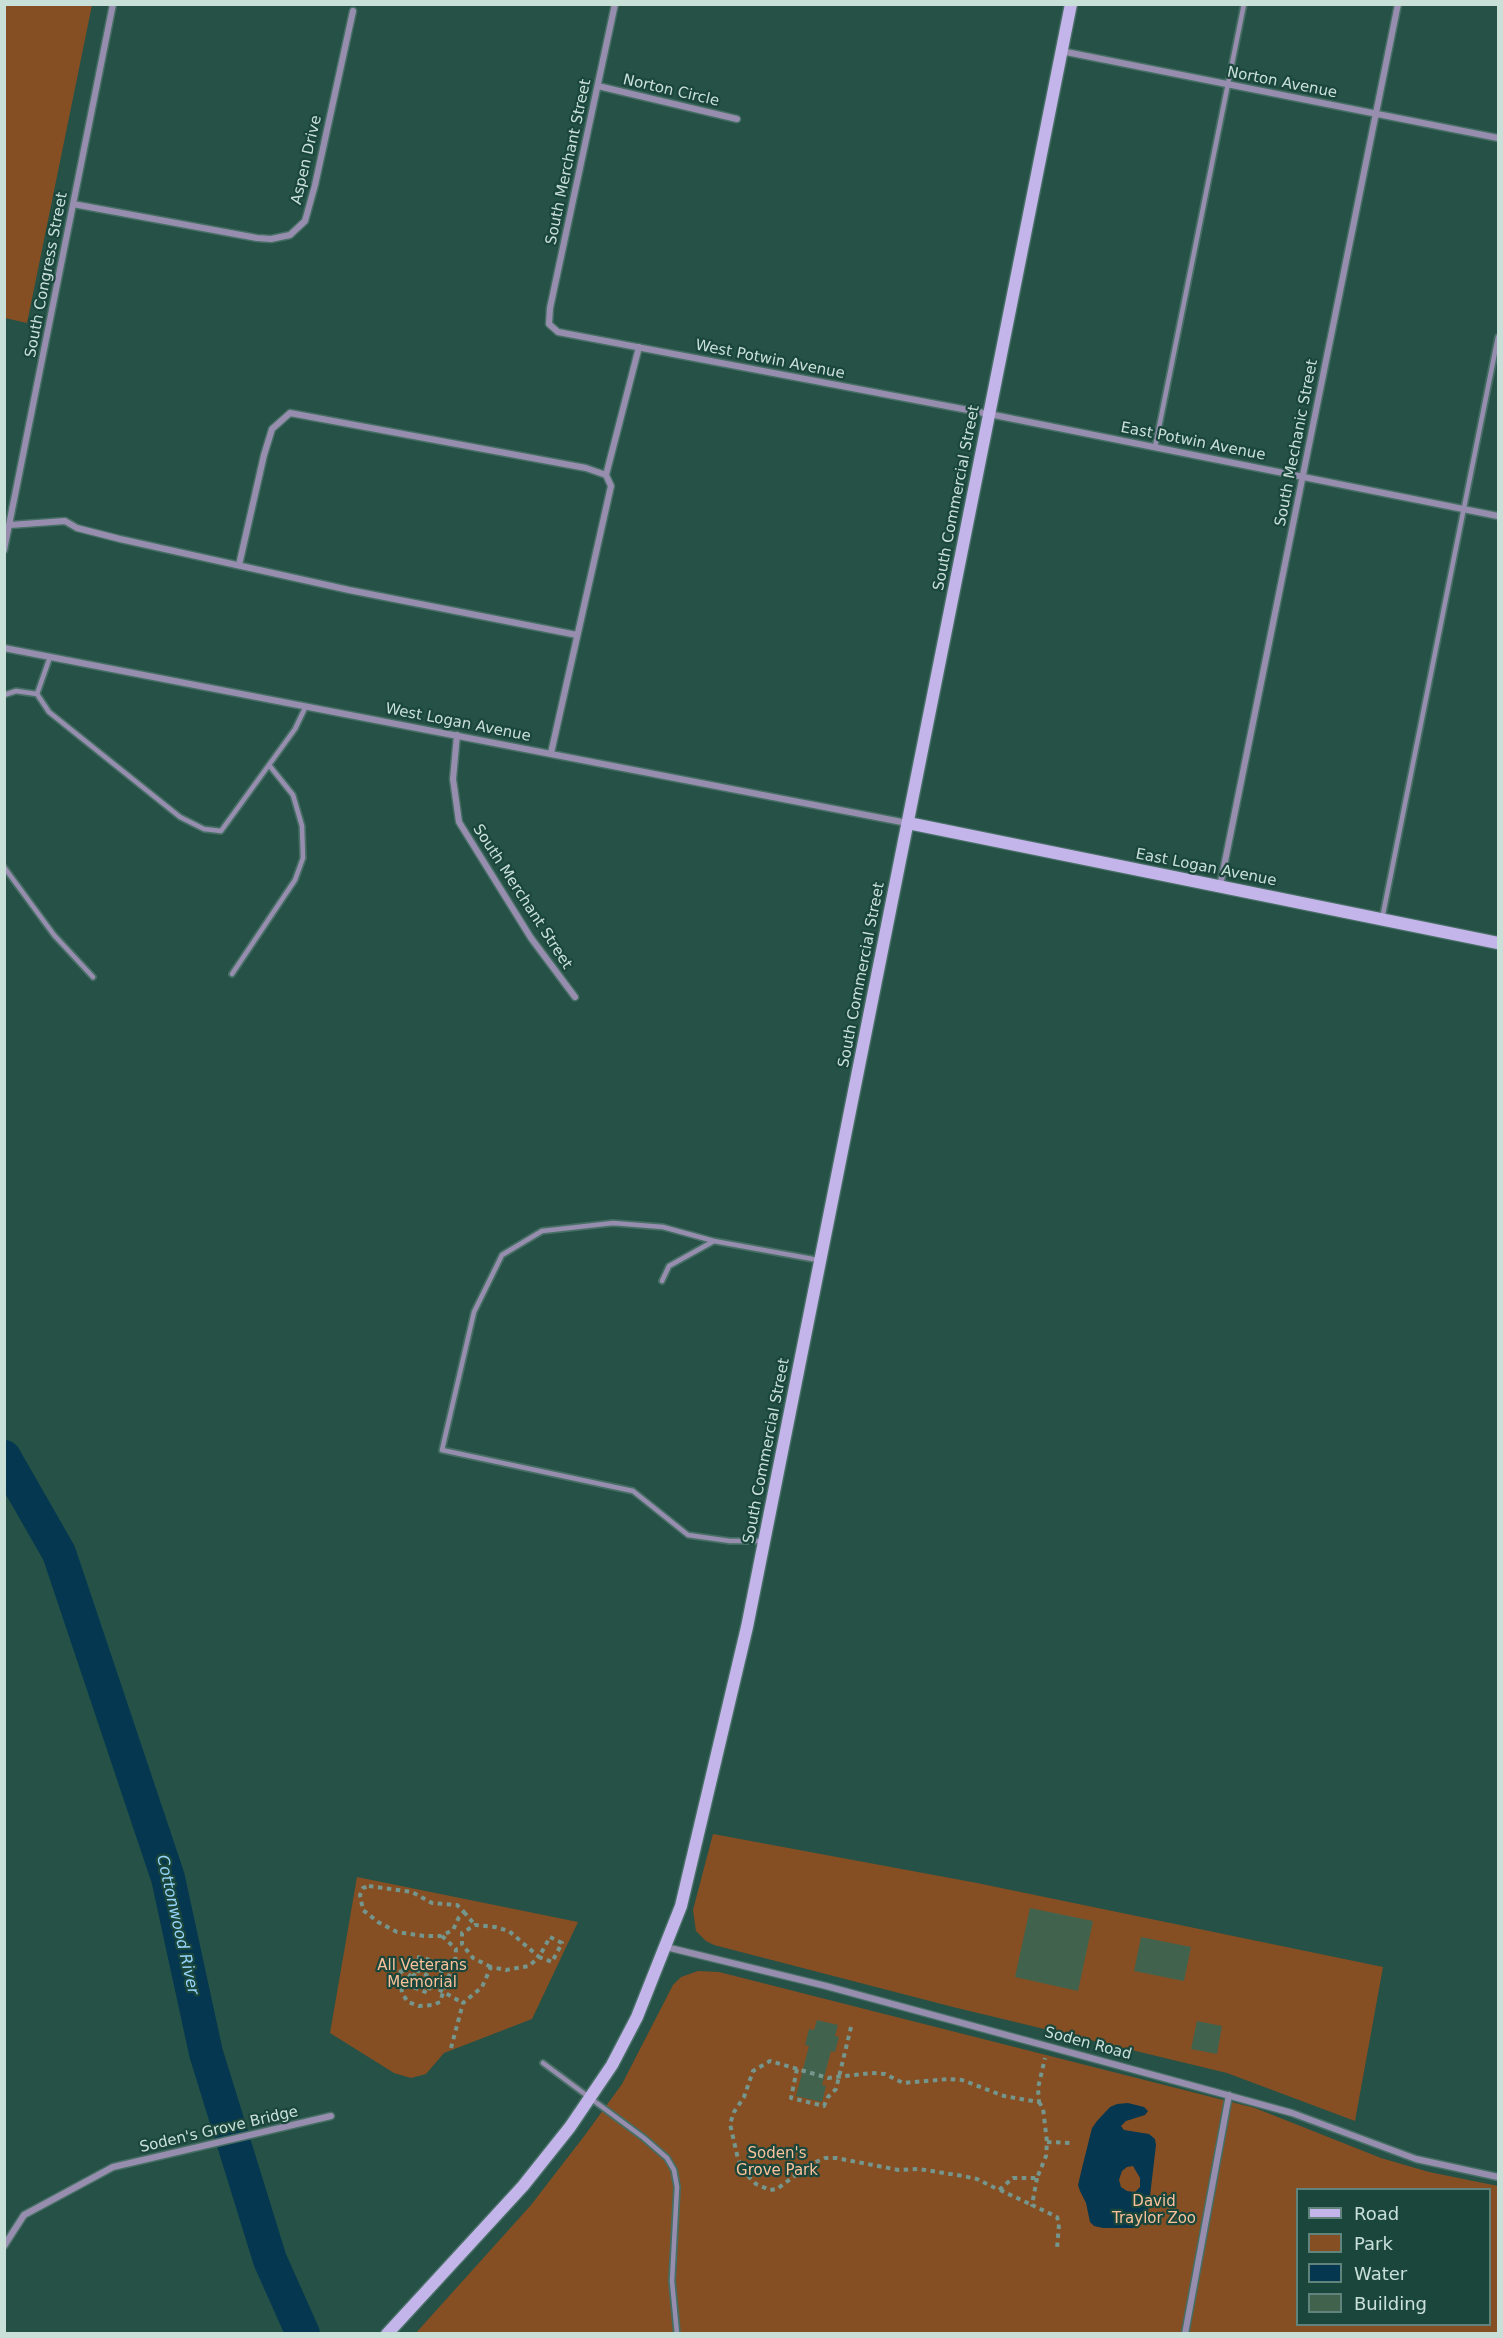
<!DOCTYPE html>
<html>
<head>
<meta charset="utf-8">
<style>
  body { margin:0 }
  #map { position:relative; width:1503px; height:2338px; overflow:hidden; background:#255147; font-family:"DejaVu Sans",sans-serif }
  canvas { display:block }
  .frame { position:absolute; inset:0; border:6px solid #c9e0d9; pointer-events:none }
  .legend { position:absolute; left:1296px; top:2188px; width:195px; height:138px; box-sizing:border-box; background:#1a463c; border:2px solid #60847b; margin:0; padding:8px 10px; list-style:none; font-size:18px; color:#c9e0d9 }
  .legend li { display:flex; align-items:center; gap:12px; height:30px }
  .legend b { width:30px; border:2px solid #60847b }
</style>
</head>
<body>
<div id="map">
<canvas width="1503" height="2338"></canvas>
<div class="frame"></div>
<ul class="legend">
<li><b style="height:8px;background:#c3b4e9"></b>Road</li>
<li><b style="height:16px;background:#864f23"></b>Park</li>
<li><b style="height:16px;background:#053750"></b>Water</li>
<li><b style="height:16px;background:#41634e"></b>Building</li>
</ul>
</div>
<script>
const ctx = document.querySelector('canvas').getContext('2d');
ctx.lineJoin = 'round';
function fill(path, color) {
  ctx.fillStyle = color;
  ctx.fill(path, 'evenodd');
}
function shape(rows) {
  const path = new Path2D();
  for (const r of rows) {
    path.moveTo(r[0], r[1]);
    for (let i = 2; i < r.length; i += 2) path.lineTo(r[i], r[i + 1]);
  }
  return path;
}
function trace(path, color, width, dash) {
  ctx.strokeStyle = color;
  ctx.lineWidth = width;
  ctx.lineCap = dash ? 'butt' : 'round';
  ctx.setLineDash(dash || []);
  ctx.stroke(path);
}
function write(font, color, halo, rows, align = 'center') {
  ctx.font = font + ' "DejaVu Sans",sans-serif';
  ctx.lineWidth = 4.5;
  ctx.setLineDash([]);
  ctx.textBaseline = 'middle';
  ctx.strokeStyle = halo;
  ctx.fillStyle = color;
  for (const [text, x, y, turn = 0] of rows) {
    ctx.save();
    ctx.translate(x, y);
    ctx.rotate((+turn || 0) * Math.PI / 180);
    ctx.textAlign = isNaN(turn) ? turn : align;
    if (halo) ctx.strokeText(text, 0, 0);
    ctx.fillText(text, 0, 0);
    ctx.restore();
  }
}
fill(shape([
  [4,5,92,5,27,323,5,318],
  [713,1834,977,1883,1383,1967,1355,2121,1227,2073,953,2007,714,1945,706,1941,696,1931,693,1910],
  [357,1877,578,1922,532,2019,444,2053,426,2074,411,2078,394,2073,330,2033],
  [698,1971,719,1972,1255,2108,1381,2158,1429,2172,1498,2186,1498,2333,415,2334,531,2205,585,2135,622,2084,673,1985,681,1977],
  [1298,2190,1490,2190,1490,2324,1298,2324]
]), '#864f23');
fill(shape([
  [1128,2103,1144,2107,1148,2111,1145,2115,1126,2121,1121,2126,1124,2130,1149,2134,1155,2139,1156,2145,1148,2213,1142,2224,1136,2228,1103,2228,1094,2226,1090,2222,1086,2203,1080,2191,1078,2185,1083,2164,1092,2128,1097,2121,1110,2107,1117,2104],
  [1133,2166,1140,2178,1140,2187,1135,2192,1127,2191,1121,2187,1119,2180,1122,2171,1127,2167]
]), '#053750');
trace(shape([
  [4,1457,59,1553,168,1878,206,2053,270,2260,303,2334]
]), '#053750', 34);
fill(shape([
  [1030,1908,1093,1921,1078,1991,1015,1977],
  [1141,1937,1191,1947,1184,1981,1134,1971],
  [817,2020,838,2025,835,2036,839,2037,835,2052,831,2051,822,2085,826,2086,822,2102,796,2096,809,2046,805,2045,809,2029,814,2030],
  [1197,2021,1222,2026,1217,2054,1191,2049]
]), '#41634e');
const lane = shape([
  [1155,447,1244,4],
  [37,694,50,657],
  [4,695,16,691,37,694,49,712,180,817,204,829,221,831,295,729,306,706],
  [4,867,54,935,93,977],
  [1382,919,1498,337],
  [232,974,295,880,303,858,302,826,293,795,269,765],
  [714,1241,663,1227,613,1223,542,1231,502,1255,474,1312,442,1450,633,1491,688,1535,730,1541,762,1541],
  [662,1281,669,1266,714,1241,818,1260],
  [543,2063,644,2138,667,2158,674,2170,677,2187,672,2281,677,2334]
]);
const street = shape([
  [615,4,550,308,549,324,558,332,989,414,1498,516],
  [1061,51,1498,138],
  [598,86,737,119],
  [73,204,257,238,271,239,290,235,305,221,315,185,353,11],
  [10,525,65,521,77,528,120,539,349,590,577,635],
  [4,550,113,4],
  [239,565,264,455,272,429,290,413,586,468,606,475],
  [4,648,907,823],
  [457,735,453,779,459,822,531,938,575,997],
  [551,753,611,486,606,475,639,347],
  [1220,886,1398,4],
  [666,1947,826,1986,1223,2094,1292,2113,1416,2159,1498,2177],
  [4,2246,24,2215,113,2167,331,2116],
  [1185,2334,1229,2095]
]);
const secondary = shape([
  [908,823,1498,943],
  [387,2334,523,2186,570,2127,612,2065,637,2017,681,1906,747,1627,1071,4]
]);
trace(lane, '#466e64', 8);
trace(street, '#466e64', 9);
trace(secondary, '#466e64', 15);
trace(shape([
  [369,1886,412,1892,432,1903,457,1905,464,1912,459,1917,453,1930,441,1936,424,1936,397,1932,378,1922,363,1910,360,1895,363,1888,369,1886],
  [464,1912,475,1925],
  [442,1936,456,1949,455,1962,447,1980],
  [550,1937,562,1943,552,1962,539,1957,550,1937],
  [417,1957,427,1959,437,1965,447,1980,440,2002,433,2005,419,2006,408,2002,402,1993,400,1976,401,1969,407,1960,417,1957],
  [401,1969,412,1977],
  [416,1970,433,1978,428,1993,410,1986,416,1970],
  [431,1985,463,2003],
  [451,2048,463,2003,482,1987,491,1967,506,1970,529,1966,539,1957,509,1931,495,1927,475,1925,462,1933,462,1944,473,1958,491,1967],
  [797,2069,791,2098,824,2106,828,2097,836,2089,852,2023],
  [1039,2102,1043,2108,1047,2142,1046,2156,1037,2178,1013,2178,999,2190,977,2179,963,2176,919,2169,899,2170,836,2158,825,2158,809,2165,777,2189,770,2190,756,2184,744,2172,738,2159,730,2124,734,2112,744,2097,753,2071,770,2061,828,2078,872,2073,885,2074,903,2083,949,2079,962,2080,1004,2096,1039,2102,1038,2088,1045,2058],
  [1047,2142,1072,2143],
  [1037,2178,1032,2205,1057,2217,1059,2224,1057,2249],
  [1000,2190,1032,2205]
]), '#74968d', 4, [4.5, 4.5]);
trace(lane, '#978eaf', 4.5);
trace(street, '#978eaf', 6);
trace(secondary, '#c3b4e9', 12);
write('15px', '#c9e0d9', '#1a463c', [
  ["Norton Avenue",1282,83,11],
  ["Norton Circle",671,91,13],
  ["Aspen Drive",307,160,-77],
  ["South Merchant Street",569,162,-78],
  ["South Congress Street",47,275,-79],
  ["West Potwin Avenue",770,360,11],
  ["East Potwin Avenue",1193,442,11],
  ["South Mechanic Street",1297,443,-79],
  ["South Commercial Street",957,498,-79],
  ["West Logan Avenue",458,723,11],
  ["East Logan Avenue",1206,868,11],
  ["South Merchant Street",522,897,57],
  ["South Commercial Street",862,975,-79],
  ["South Commercial Street",767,1451,-79],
  ["Soden Road",1088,2044,15],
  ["Soden's Grove Bridge",219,2130,-13]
]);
write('15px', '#fbc29a', '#1a463c', [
  ["All Veterans",422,1966],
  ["Memorial",422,1983],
  ["Soden's",777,2154],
  ["Grove Park",777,2171],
  ["David",1154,2202],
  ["Traylor Zoo",1154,2219]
]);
write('italic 16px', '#96d4fc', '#1a463c', [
  ["Cottonwood River",177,1925,77]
]);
</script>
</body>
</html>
